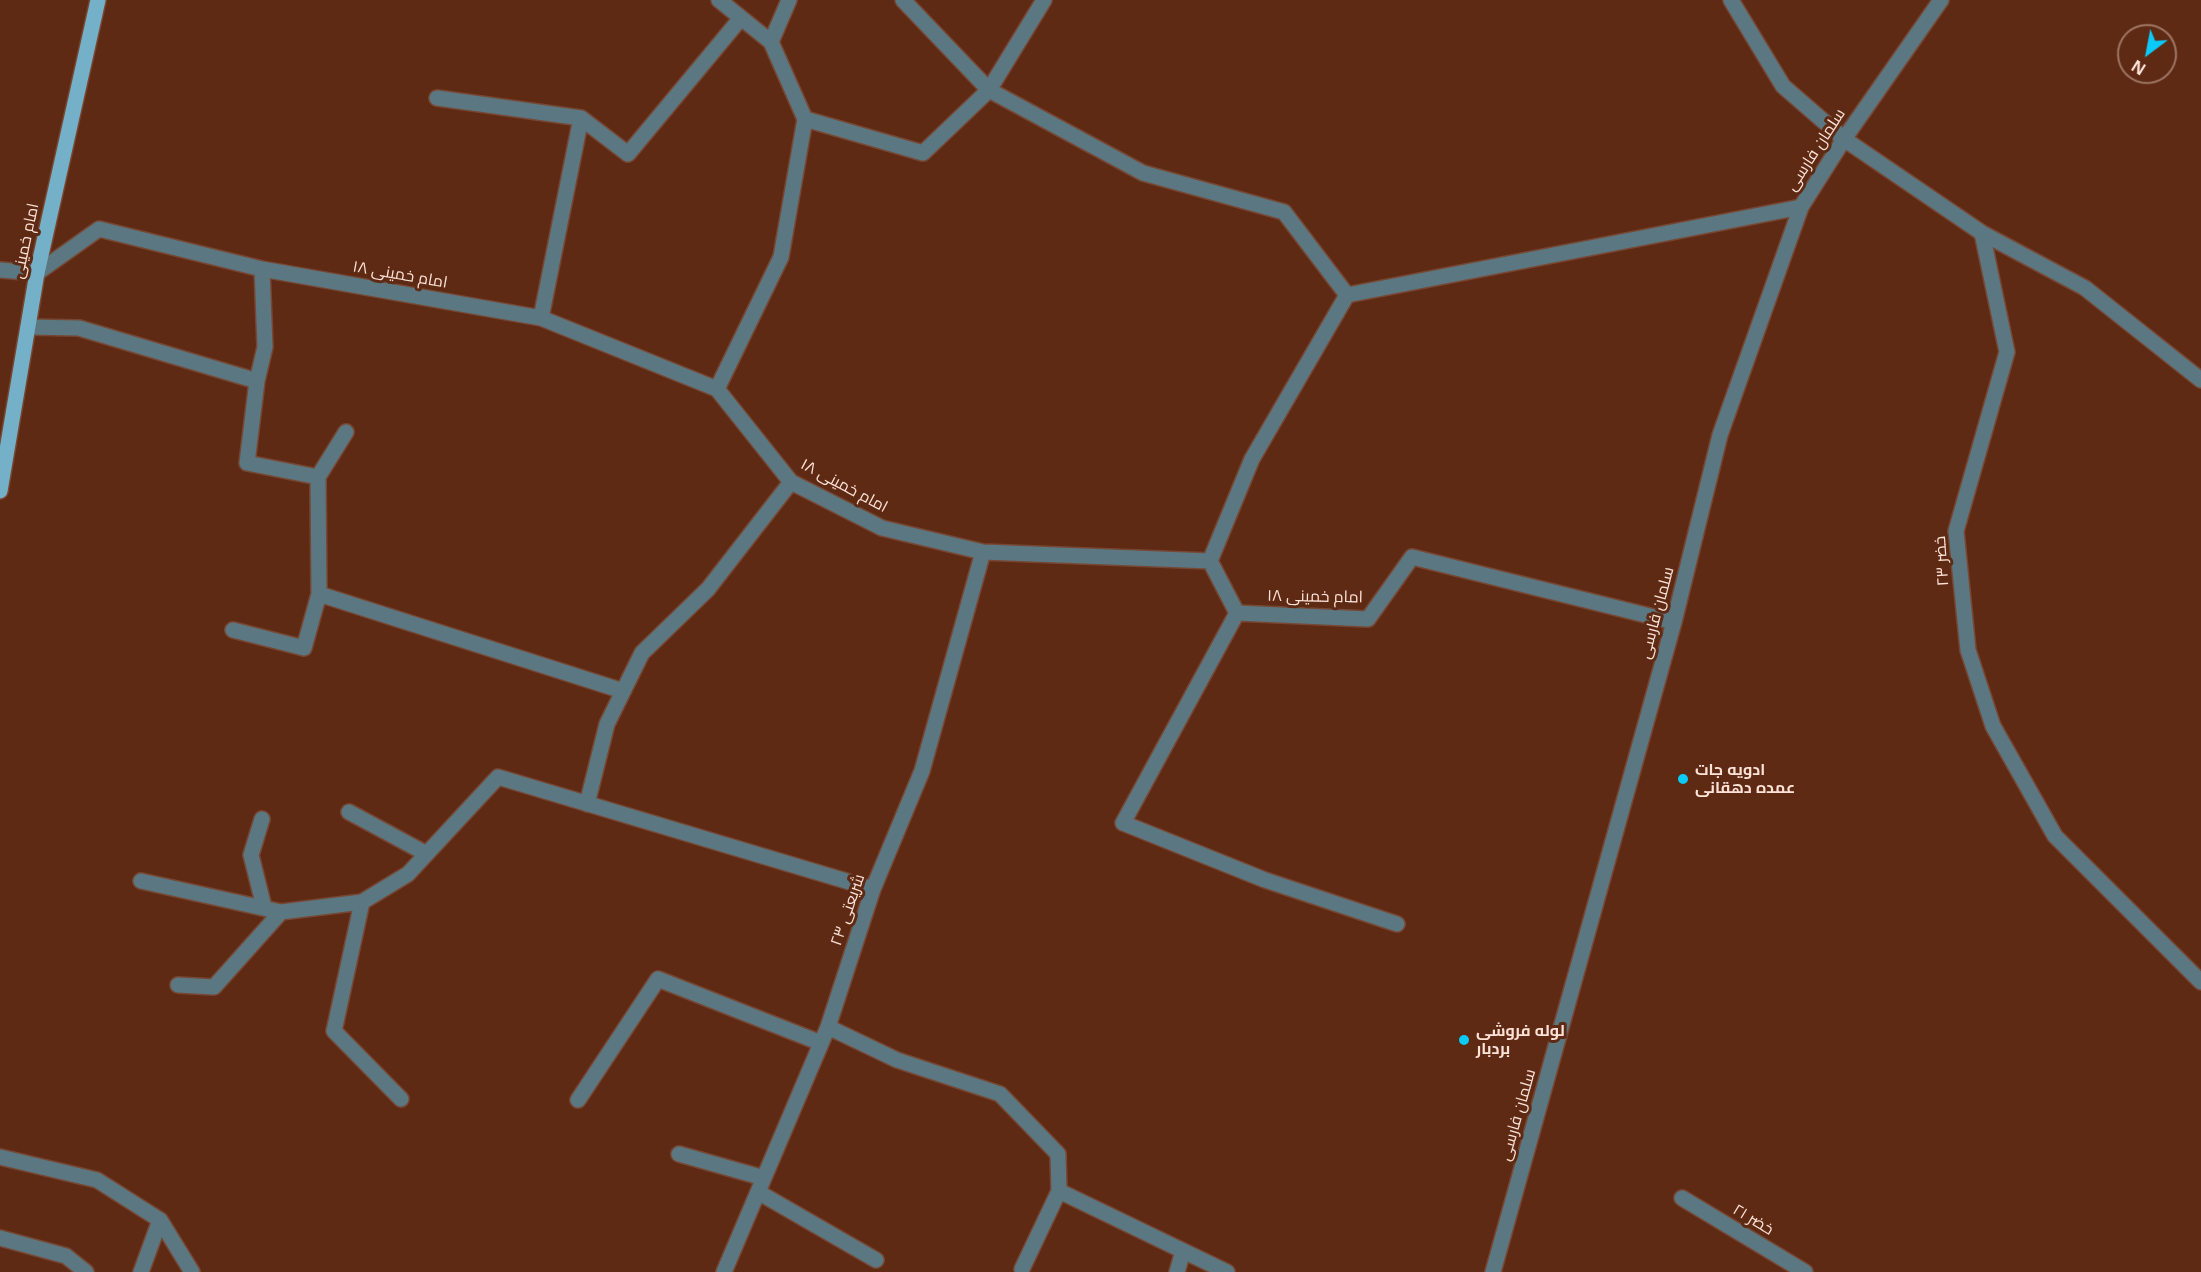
<!DOCTYPE html>
<html>
<head>
<meta charset="utf-8">
<style>
  body { margin:0 }
  #map { position:relative; width:2201px; height:1272px; overflow:hidden; background:#5e2a14; font-family:"Noto Sans",sans-serif }
  canvas { display:block }
  .north { position:absolute; left:2117px; top:24px; width:60px; height:60px; box-sizing:border-box; background:#5e2a14; border:2px solid #9e7462; border-radius:50%; rotate:212deg; font-size:16px; font-weight:700; line-height:24px; text-align:center; color:#fde2d7 }
  .north::after { content:''; display:block; margin:auto; width:21px; height:27px; background:#0acafa; clip-path:polygon(50% 0,100% 100%,50% 72%,0 100%) }
</style>
</head>
<body>
<div id="map">
<canvas width="2201" height="1272"></canvas>
<div class="north">N</div>
</div>
<script>
const ctx = document.querySelector('canvas').getContext('2d');
ctx.lineJoin = 'round';
function shape(rows) {
  const path = new Path2D();
  for (const r of rows) {
    path.moveTo(r[0], r[1]);
    for (let i = 2; i < r.length; i += 2) path.lineTo(r[i], r[i + 1]);
  }
  return path;
}
function trace(path, color, width, dash) {
  ctx.strokeStyle = color;
  ctx.lineWidth = width;
  ctx.lineCap = dash ? 'butt' : 'round';
  ctx.setLineDash(dash || []);
  ctx.stroke(path);
}
function write(font, color, halo, rows, align = 'center') {
  ctx.font = font + ' "Noto Sans",Cairo,sans-serif';
  ctx.lineWidth = 6;
  ctx.setLineDash([]);
  ctx.textBaseline = 'middle';
  ctx.strokeStyle = halo;
  ctx.fillStyle = color;
  for (const [text, x, y, turn = 0] of rows) {
    ctx.save();
    ctx.translate(x, y);
    ctx.rotate((+turn || 0) * Math.PI / 180);
    ctx.textAlign = isNaN(turn) ? turn : align;
    if (halo) ctx.strokeText(text, 0, 0);
    ctx.fillText(text, 0, 0);
    ctx.restore();
  }
}
const minor = shape([
  [903,0,989,90,1143,173,1284,212,1347,295],
  [1731,0,1783,86,1844,139,1982,233,2007,352,1956,531,1968,650,1993,726,2055,836,2201,982],
  [771,42,789,0],
  [437,98,581,118,628,154,741,18],
  [805,119,923,153,989,90,1044,0],
  [1982,233,2085,288,2201,380],
  [262,269,265,347,257,381,247,463,318,477],
  [0,270,37,273,99,229,262,269,541,318,717,389,791,482,882,528,983,552,1210,561,1237,613,1368,619,1412,557,1674,622],
  [541,318,581,118],
  [28,327,79,328,257,381],
  [717,389,781,257,805,119,771,42,719,0],
  [1210,561,1252,459,1347,295,1801,207],
  [319,594,623,691],
  [1237,613,1123,823,1265,880,1397,924],
  [233,630,304,648,319,594,318,477,346,432],
  [587,804,607,724,642,653,708,589,791,482],
  [349,812,425,853],
  [262,819,251,855,264,907],
  [141,881,281,912,362,902,408,874,498,777,873,889],
  [362,902,334,1031,401,1099],
  [178,985,214,987,281,912],
  [828,1027,897,1060,1000,1094,1058,1154,1059,1191,1227,1272],
  [578,1100,658,979,821,1043],
  [679,1154,764,1178],
  [0,1157,97,1180,160,1220,192,1272],
  [758,1192,876,1260],
  [1682,1198,1805,1272],
  [0,1238,66,1256,86,1272],
  [1022,1269,1059,1191],
  [141,1272,160,1220],
  [724,1272,828,1027,873,889,922,771,983,552],
  [1177,1272,1183,1251],
  [1493,1272,1674,622,1720,435,1801,207,1844,139,1941,0]
]);
const major = shape([
  [0,491,37,273,98,0]
]);
trace(minor, '#774733', 18);
trace(major, '#774733', 18);
trace(minor, '#5a7782', 15);
trace(major, '#74b1c8', 15);
for (const [x, y, r, color] of [
  [1683,779,6,"#0acafa"],
  [1464,1040,6,"#0acafa"]
]) {
  const dot = new Path2D();
  dot.arc(x, y, r, 0, 2 * Math.PI);
  ctx.fillStyle = color;
  ctx.fill(dot);
  trace(dot, '#5e2a14', 2);
}
write('16px', '#fde2d7', '#5e2a14', [
  ["سلمان فارسی",1816,150,-57],
  ["امام خمینی",26,241,-78],
  ["امام خمینی ۱۸",400,275,10],
  ["امام خمینی ۱۸",844,486,28],
  ["خضر ۲۳",1942,561,-94],
  ["امام خمینی ۱۸",1315,597,1],
  ["سلمان فارسی",1657,613,-75],
  ["شریعتی ۲۳",848,910,-71],
  ["سلمان فارسی",1518,1115,-74],
  ["خضر ۲۱",1753,1220,31]
]);
write('bold 16px', '#fde2d7', '#5e2a14', [
  ["ادویه جات‌",1695,770],
  ["عمده ‌دهقانی",1695,788],
  ["لوله فروشی",1476,1031],
  ["بردبار",1476,1049]
], 'left');
</script>
</body>
</html>
